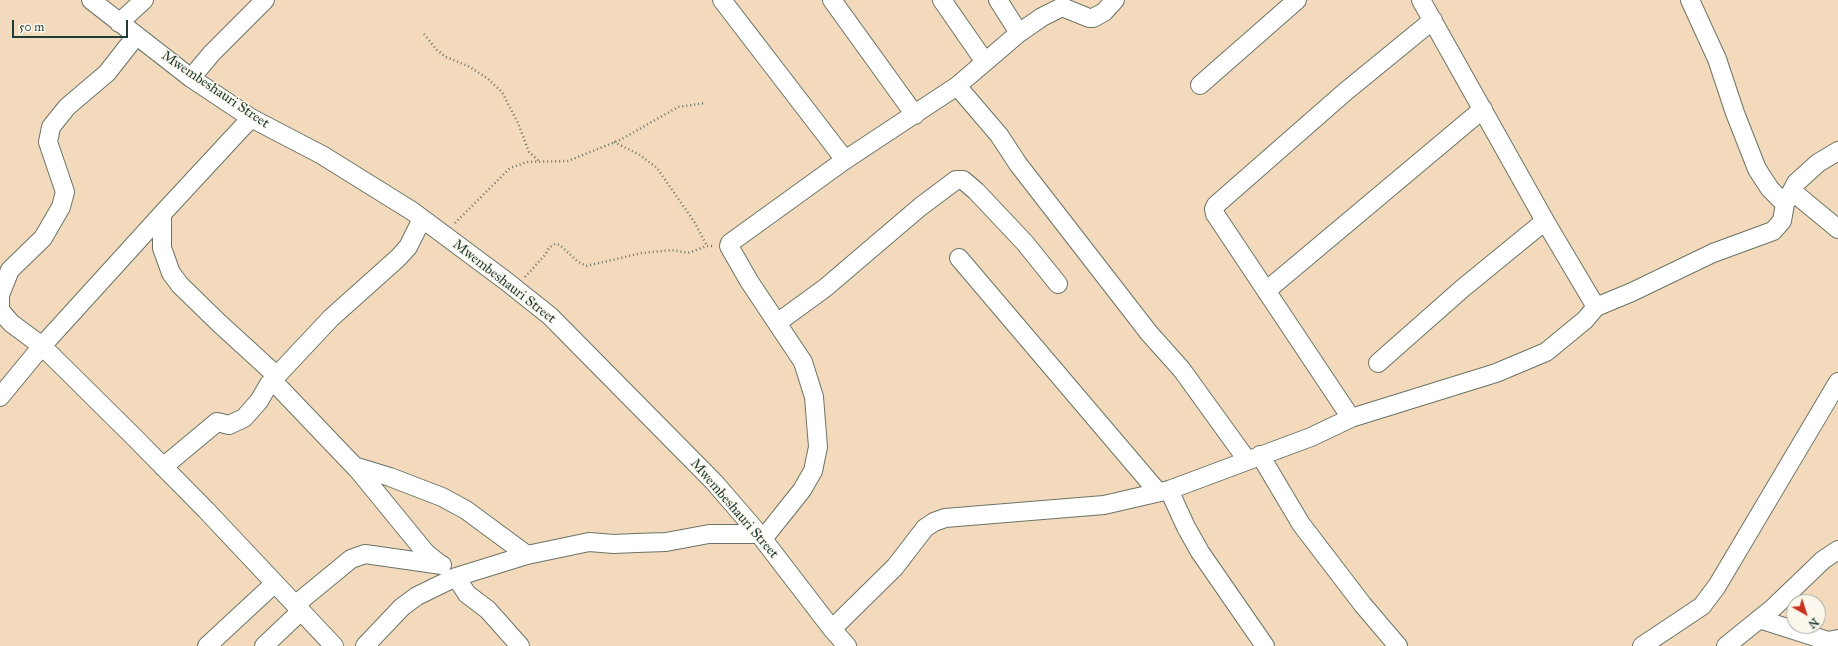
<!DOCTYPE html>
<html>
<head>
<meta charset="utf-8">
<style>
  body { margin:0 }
  #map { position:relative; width:1838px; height:646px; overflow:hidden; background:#f4dabd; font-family:"IM FELL Great Primer",serif }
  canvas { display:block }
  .north { position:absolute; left:1786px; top:594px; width:40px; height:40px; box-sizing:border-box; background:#fbf7ec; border:1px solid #a3ada2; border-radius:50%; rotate:141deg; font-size:11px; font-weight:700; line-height:16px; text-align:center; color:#1f3d34 }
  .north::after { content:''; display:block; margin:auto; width:14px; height:18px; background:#c8321e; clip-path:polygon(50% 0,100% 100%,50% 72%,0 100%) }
  .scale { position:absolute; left:12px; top:20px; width:116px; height:18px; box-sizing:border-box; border:2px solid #1f3d34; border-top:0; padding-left:5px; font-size:12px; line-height:14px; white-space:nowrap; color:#1f3d34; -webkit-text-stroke:3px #fbf7ec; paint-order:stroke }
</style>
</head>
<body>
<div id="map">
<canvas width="1838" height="646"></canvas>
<div class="north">N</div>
<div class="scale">50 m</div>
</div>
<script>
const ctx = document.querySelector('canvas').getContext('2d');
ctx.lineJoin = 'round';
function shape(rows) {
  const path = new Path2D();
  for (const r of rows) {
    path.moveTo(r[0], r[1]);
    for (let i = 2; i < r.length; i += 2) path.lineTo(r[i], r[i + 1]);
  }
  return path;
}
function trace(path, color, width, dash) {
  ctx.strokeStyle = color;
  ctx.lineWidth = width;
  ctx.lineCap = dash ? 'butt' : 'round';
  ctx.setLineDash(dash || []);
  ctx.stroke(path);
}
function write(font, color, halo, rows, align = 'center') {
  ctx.font = font + ' "IM FELL Great Primer",serif';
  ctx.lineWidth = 3;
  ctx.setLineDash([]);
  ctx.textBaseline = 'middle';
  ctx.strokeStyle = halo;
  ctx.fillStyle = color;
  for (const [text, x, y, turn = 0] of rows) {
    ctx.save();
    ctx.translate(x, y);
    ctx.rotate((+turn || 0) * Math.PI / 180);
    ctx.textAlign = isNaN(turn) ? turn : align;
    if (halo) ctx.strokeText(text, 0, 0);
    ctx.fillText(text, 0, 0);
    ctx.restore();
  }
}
const minor = shape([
  [91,0,191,78,251,118,322,155,412,211,506,281,550,316,714,482,759,534,832,629,847,646],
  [722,0,845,160],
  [832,0,915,115],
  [942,0,985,62],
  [998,0,1019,33],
  [1421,0,1545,221,1596,307],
  [1690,0,1717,59,1735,113,1757,169,1770,189,1785,204],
  [119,23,144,0],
  [191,78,212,53,265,0],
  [1200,85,1297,0],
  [957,86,999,135,1018,164,1149,333,1182,370,1247,460],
  [1792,191,1838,229],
  [162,214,162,248,171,273,180,285,219,323,277,376],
  [959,258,1158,492],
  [1266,291,1483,109],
  [0,295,10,270,43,238,61,207,65,192,48,142,51,127,67,107,107,73,136,36],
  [0,297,0,310,11,323,42,346,133,436,206,510,334,646],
  [777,323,825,288,920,207,956,180,963,180,976,191,1025,243,1058,284],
  [1378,363,1463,288,1545,221],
  [273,381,358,470,426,553,441,565],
  [0,397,42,346,162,214,251,118],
  [1351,418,1215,214,1214,209,1216,205,1345,92,1433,20],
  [1260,455,1301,524,1363,605,1398,646],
  [354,466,390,477,442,497,466,510,527,555],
  [163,467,217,422,229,425,244,418,259,401,269,384,331,318,398,258,408,247,422,219],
  [1169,490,1186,527,1200,552,1265,646],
  [763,539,802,490,813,471,818,447,814,397,803,362,749,281,729,246,730,243,845,160,957,86,1019,33,1042,17,1062,7,1089,18,1093,18,1104,12,1115,0],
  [456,577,467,594,488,610,520,646],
  [295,605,351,559,365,554,442,565],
  [1759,619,1828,641,1838,639],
  [832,629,895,567,925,528,934,522,945,518,1104,505,1169,490,1311,437,1351,418,1496,373,1546,352,1585,320,1596,307,1632,292,1713,253,1773,231,1782,221,1785,204,1796,183,1818,163,1838,151],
  [207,646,275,583],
  [264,646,301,611],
  [365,646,402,607,417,596,456,577,527,555,589,542,614,544,636,543,666,542,709,534,759,534],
  [1642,646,1702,606,1717,586,1838,382],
  [1726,646,1773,608,1823,560,1838,550]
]);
trace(minor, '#6a7464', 20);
trace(shape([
  [424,34,437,50,446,57,468,66,487,78,502,92,518,123,529,152,539,161],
  [614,142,640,155,657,168,695,223,707,246],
  [455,223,510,168,527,162,568,161,620,140,678,107,705,103],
  [525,277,545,255,549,248,555,244,560,245,577,261,586,266,642,253,672,250,688,253,707,246,713,246]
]), '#6a7464', 2.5, [1, 3]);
trace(minor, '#fff', 18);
write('14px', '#1f3d34', '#fbf7ec', [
  ["Mwembeshauri Street",215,90,34],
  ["Mwembeshauri Street",504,282,38],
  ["Mwembeshauri Street",734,509,49]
]);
</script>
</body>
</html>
